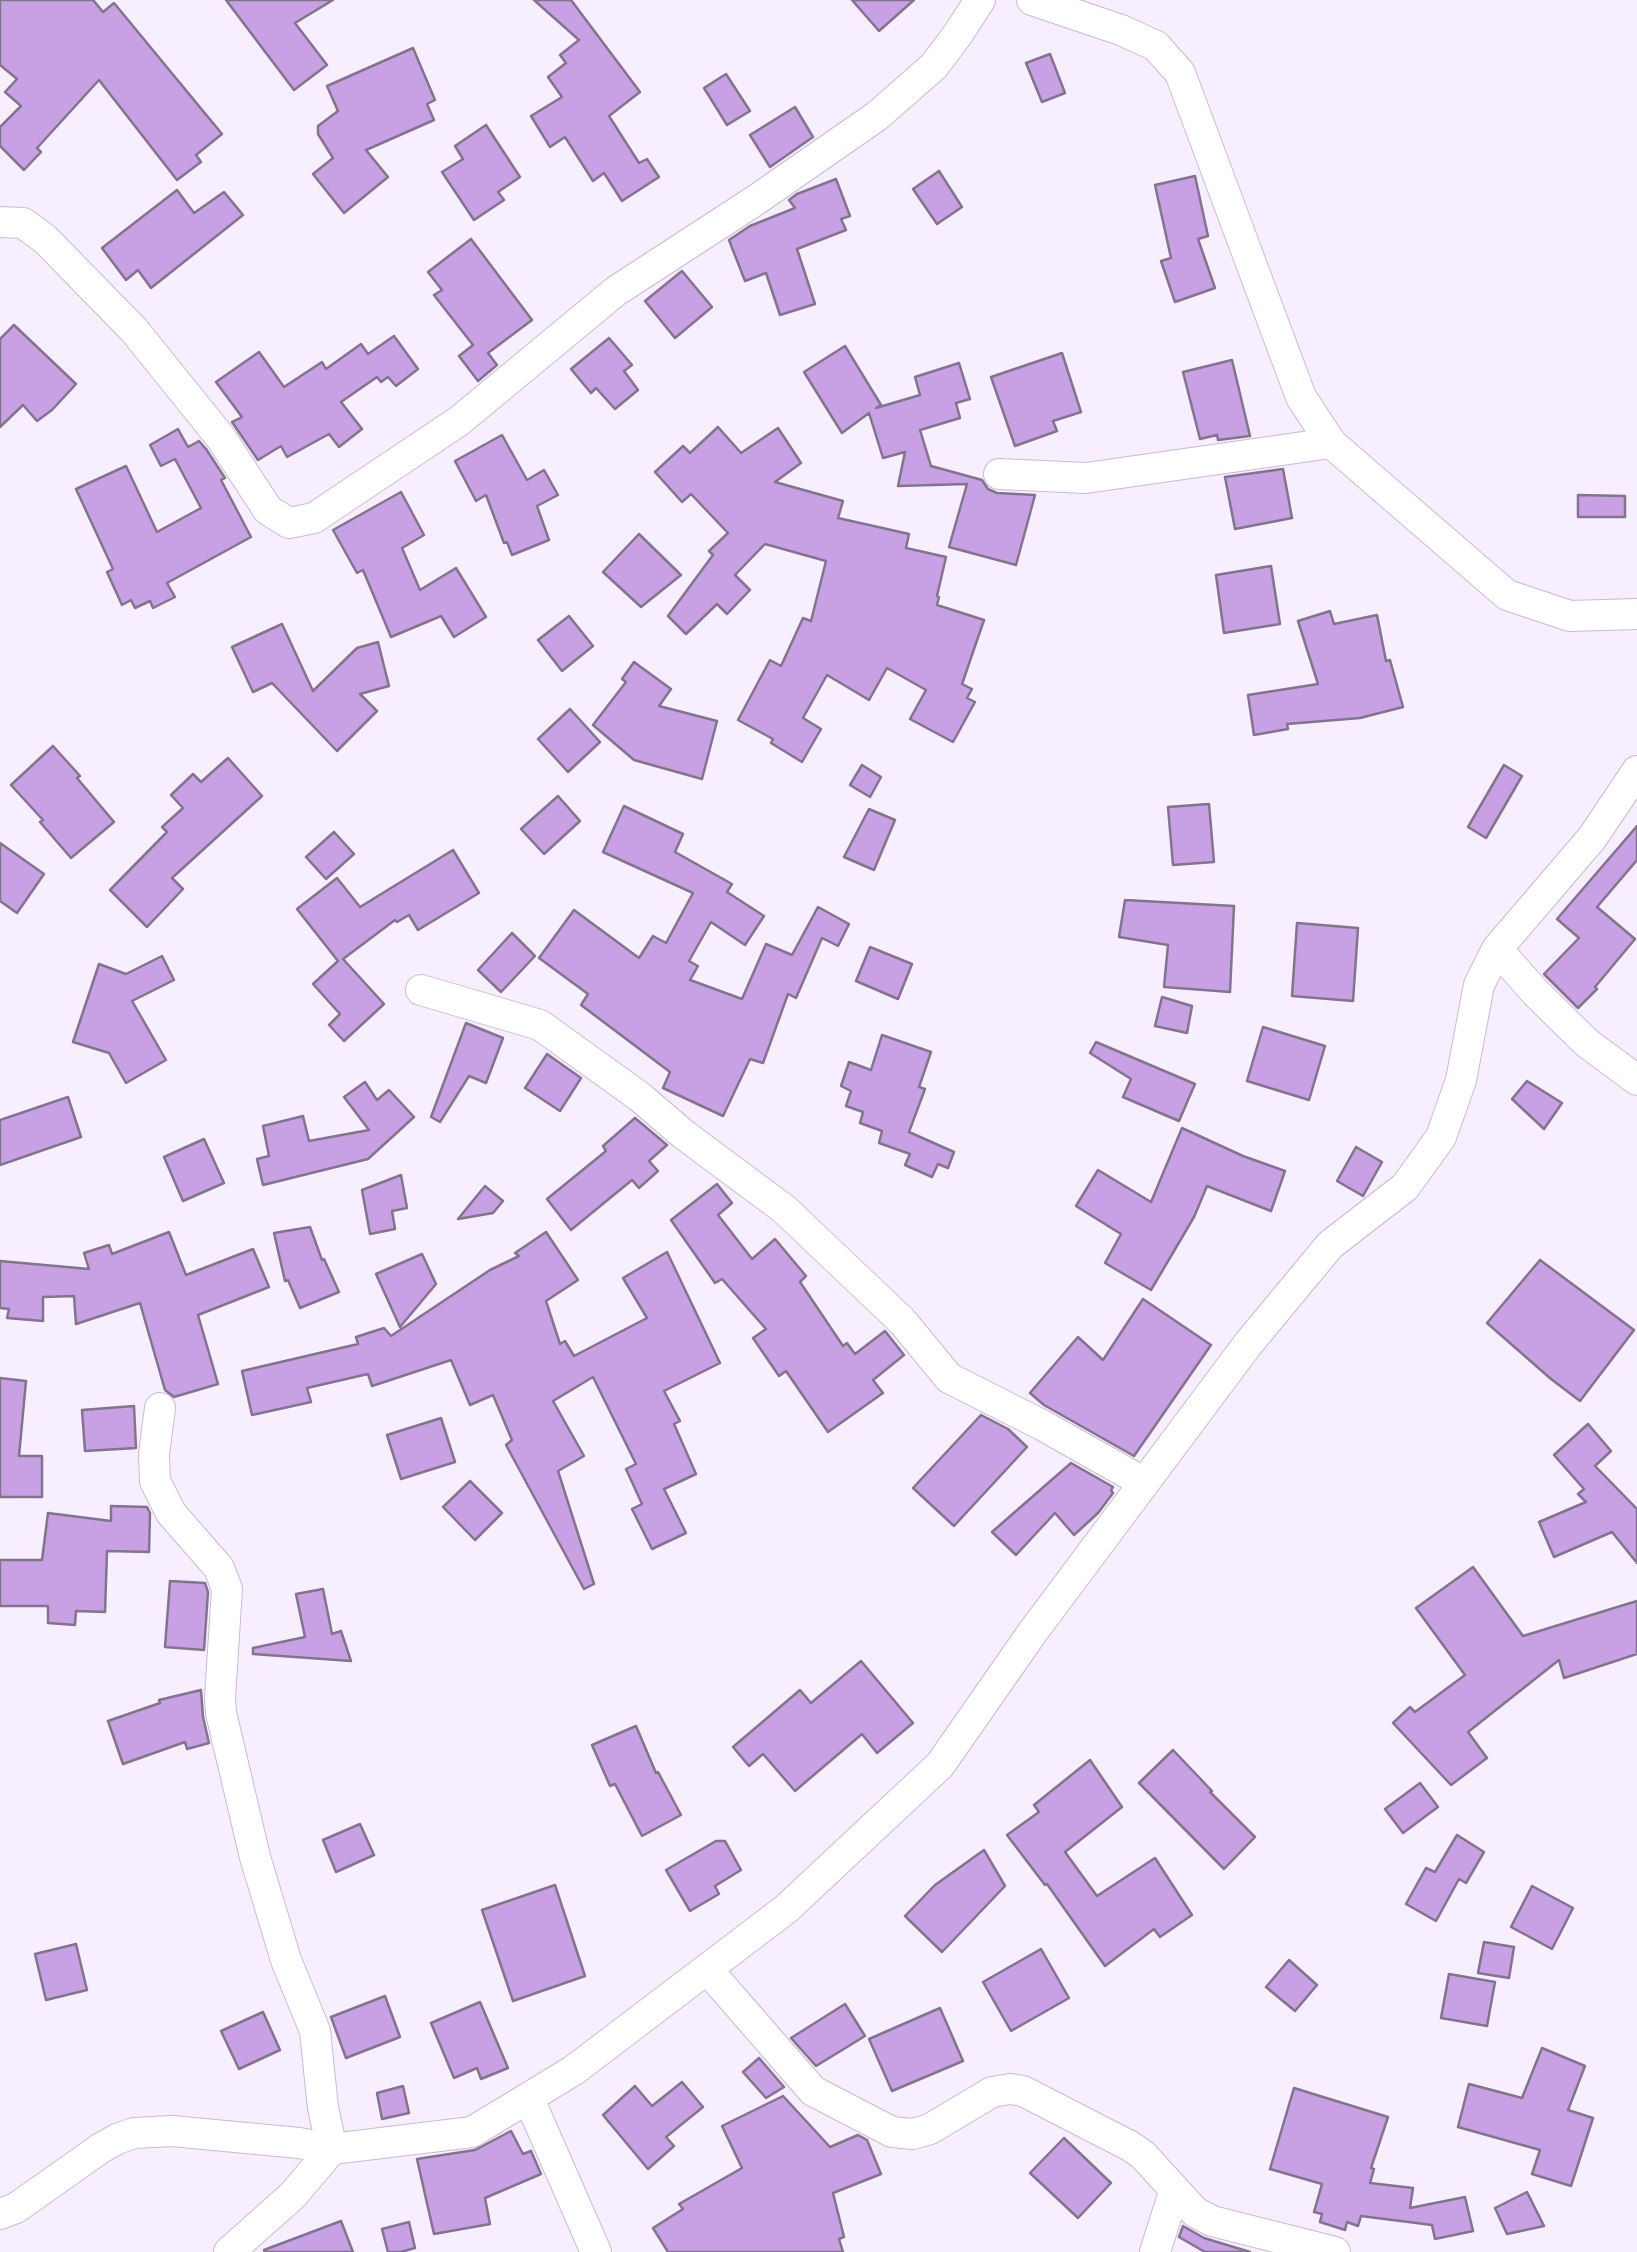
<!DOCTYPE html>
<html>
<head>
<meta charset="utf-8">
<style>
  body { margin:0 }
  canvas { display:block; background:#f7eeff }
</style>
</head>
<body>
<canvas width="1637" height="2252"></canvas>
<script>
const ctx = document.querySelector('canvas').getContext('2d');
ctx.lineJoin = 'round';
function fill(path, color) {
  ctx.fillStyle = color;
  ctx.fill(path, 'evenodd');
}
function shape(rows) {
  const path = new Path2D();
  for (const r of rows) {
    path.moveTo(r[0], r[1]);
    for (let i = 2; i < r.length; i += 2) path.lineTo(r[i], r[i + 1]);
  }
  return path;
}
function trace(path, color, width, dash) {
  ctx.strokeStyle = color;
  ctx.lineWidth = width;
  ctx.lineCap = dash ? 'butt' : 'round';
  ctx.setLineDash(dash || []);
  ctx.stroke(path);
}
const building = shape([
  [0,0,93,0,103,12,114,3,222,134,196,155,201,162,177,180,99,80,37,148,41,152,24,170,0,146,0,127,21,106,5,92,17,79,0,65,0,0],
  [226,0,333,0,295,23,327,65,294,90,226,0],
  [534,0,571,0,640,92,609,116,639,163,647,159,659,177,622,201,604,173,593,181,565,137,550,147,531,116,562,97,548,77,566,63,560,55,579,40,534,0],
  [852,0,914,0,879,31,852,0],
  [413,48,435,100,427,104,434,120,366,150,388,177,344,213,313,174,333,158,318,134,318,126,338,111,327,86,413,48],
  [1050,54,1065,93,1042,102,1026,63,1050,54],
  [726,74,750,111,727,125,704,88,726,74],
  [795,107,813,137,770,167,750,135,795,107],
  [486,125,520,177,498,192,504,200,474,220,442,172,463,159,455,146,486,125],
  [939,171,962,207,937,224,913,189,939,171],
  [1195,176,1208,236,1198,239,1215,288,1175,302,1161,261,1171,258,1155,185,1195,176],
  [836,179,850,216,841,219,846,230,797,249,815,304,780,315,766,273,745,281,729,240,750,226,795,208,789,200,797,194,836,179],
  [177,190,194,213,224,192,243,215,151,288,138,270,126,280,102,248,177,190],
  [471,239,532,320,488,353,497,365,478,381,459,356,473,345,434,295,442,290,428,272,471,239],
  [682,271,712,307,675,338,645,301,682,271],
  [14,325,76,384,52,410,37,421,23,405,0,427,0,339,14,325],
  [394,336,418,369,396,386,388,377,381,382,377,377,341,402,362,429,339,447,329,434,287,457,281,446,258,460,232,422,242,417,216,382,259,352,284,387,322,362,326,369,361,344,368,354,394,336],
  [609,338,632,365,624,371,638,390,615,409,596,388,591,393,571,369,609,338],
  [845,346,881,405,876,408,920,395,915,377,959,363,970,399,956,403,960,418,920,430,931,466,982,480,988,489,997,493,1035,495,1016,565,949,547,967,484,898,486,905,452,883,458,869,413,842,433,804,372,845,346],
  [1062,353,1081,412,1053,421,1057,431,1015,446,991,377,1062,353],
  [1232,360,1250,436,1218,440,1217,435,1200,439,1183,372,1232,360],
  [718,427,741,453,778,428,801,463,775,482,843,501,838,518,909,534,906,548,946,557,937,596,939,597,937,605,984,620,962,684,972,689,967,698,975,702,953,742,910,719,926,690,887,668,869,700,827,675,803,718,821,729,802,762,771,743,773,739,738,720,770,660,781,666,803,618,811,621,826,561,765,544,735,575,750,590,727,614,717,604,686,634,668,616,713,555,709,551,728,533,691,494,682,502,655,472,683,446,690,453,718,427],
  [178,429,188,447,199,441,206,449,225,478,221,480,251,537,167,583,175,597,153,608,150,601,135,608,131,600,122,605,107,572,113,569,76,489,126,466,157,532,201,508,175,459,161,466,150,445,178,429],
  [502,435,527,480,544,470,558,495,537,506,549,540,512,555,507,542,504,543,486,495,476,501,455,461,502,435],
  [1283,469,1292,518,1235,529,1225,477,1283,469],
  [401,492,424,535,402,548,420,590,456,568,486,617,454,637,441,616,391,637,363,570,357,573,333,530,401,492],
  [1578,495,1625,496,1625,517,1578,517,1578,495],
  [639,534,681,575,641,607,603,572,639,534],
  [1271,566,1280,624,1224,633,1216,575,1271,566],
  [1330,611,1334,624,1377,615,1386,661,1390,660,1403,707,1360,718,1287,724,1288,729,1254,735,1248,695,1318,684,1298,621,1330,611],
  [569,616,593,646,562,671,538,640,569,616],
  [282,624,313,691,357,648,378,642,389,686,360,694,377,711,337,751,272,683,253,692,232,647,282,624],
  [634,662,671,689,659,706,717,721,702,779,634,760,593,725,626,682,622,679,634,662],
  [570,709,600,742,568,772,538,739,570,709],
  [53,746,80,776,77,778,114,822,71,858,40,822,43,820,11,785,53,746],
  [228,758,262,796,172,878,183,889,147,927,110,890,167,832,162,827,183,808,171,795,193,774,201,782,228,758],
  [862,765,881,777,870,797,850,785,862,765],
  [1504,765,1522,776,1486,838,1468,827,1504,765],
  [558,796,580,821,544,854,521,829,558,796],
  [1209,804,1214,862,1173,865,1168,807,1209,804],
  [624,806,683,834,675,852,732,884,727,892,764,916,745,945,711,922,689,961,698,966,690,980,742,999,766,944,792,955,818,907,849,924,838,946,822,938,796,998,788,994,763,1063,750,1059,723,1116,663,1088,670,1072,581,1005,588,994,539,958,574,910,639,958,653,936,666,943,693,893,603,852,624,806],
  [869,809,895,820,874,870,844,857,869,809],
  [1637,826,1637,860,1597,907,1635,939,1595,987,1597,989,1578,1008,1544,974,1579,938,1557,919,1637,826],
  [334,832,354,854,326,879,306,857,334,832],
  [0,843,44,874,17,913,0,901,0,843],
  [453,850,479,893,418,930,409,915,397,922,395,920,343,959,384,1004,344,1041,329,1025,340,1014,313,984,338,961,297,909,337,878,360,907,453,850],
  [1125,900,1234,906,1230,992,1164,987,1168,945,1119,937,1125,900],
  [1297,923,1358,928,1353,1001,1292,996,1297,923],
  [512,933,535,956,501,992,478,970,512,933],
  [870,947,912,964,898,999,856,981,870,947],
  [162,956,174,980,132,1001,166,1060,126,1083,109,1053,73,1042,99,964,126,974,162,956],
  [1162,997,1192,1006,1187,1033,1155,1026,1162,997],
  [466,1023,503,1038,486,1083,469,1076,440,1122,431,1117,466,1023],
  [1263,1027,1325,1046,1309,1100,1247,1081,1263,1027],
  [882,1035,931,1052,919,1087,925,1089,909,1132,954,1152,948,1168,938,1164,932,1177,905,1165,910,1154,879,1143,882,1131,860,1123,863,1112,846,1106,851,1091,841,1086,849,1062,871,1070,882,1035],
  [1096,1042,1195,1084,1179,1121,1123,1097,1131,1079,1090,1053,1096,1042],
  [547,1054,581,1078,560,1111,525,1088,547,1054],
  [1527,1081,1562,1103,1544,1129,1512,1099,1527,1081],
  [365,1082,377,1100,389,1090,414,1117,368,1159,263,1185,257,1159,269,1156,263,1126,303,1116,309,1141,369,1130,344,1097,365,1082],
  [68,1097,81,1137,0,1165,0,1120,68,1097],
  [635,1118,667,1145,649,1161,658,1171,639,1188,632,1180,571,1230,547,1199,606,1151,603,1146,635,1118],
  [1182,1128,1243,1156,1285,1171,1271,1211,1207,1186,1194,1217,1151,1290,1105,1263,1121,1234,1076,1206,1098,1170,1151,1202,1182,1128],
  [204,1139,224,1183,183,1201,164,1157,204,1139],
  [1356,1147,1382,1162,1363,1196,1337,1181,1356,1147],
  [401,1175,407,1208,392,1211,395,1229,370,1234,362,1190,401,1175],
  [717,1184,732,1203,718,1215,752,1259,775,1239,806,1276,800,1282,843,1346,847,1343,855,1354,885,1331,904,1355,873,1380,883,1393,828,1432,786,1371,779,1376,753,1338,766,1329,722,1279,715,1283,671,1220,717,1184],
  [485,1186,503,1201,493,1213,458,1219,485,1186],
  [310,1227,322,1260,324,1259,339,1292,300,1308,288,1280,285,1281,274,1233,310,1227],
  [169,1232,186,1275,253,1249,269,1287,198,1315,218,1384,174,1397,165,1390,140,1303,76,1324,74,1296,43,1297,43,1321,7,1318,9,1309,0,1308,0,1261,89,1269,84,1253,109,1245,112,1254,169,1232],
  [546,1232,578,1280,546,1301,560,1344,565,1341,574,1356,647,1318,623,1278,667,1252,720,1363,664,1391,680,1421,674,1424,696,1474,664,1489,686,1533,652,1549,632,1509,642,1504,626,1469,636,1464,593,1377,553,1401,584,1456,558,1471,594,1584,584,1589,506,1445,512,1440,493,1395,470,1405,451,1360,372,1386,368,1374,307,1388,311,1402,252,1415,242,1371,358,1344,356,1337,384,1328,391,1336,490,1270,519,1256,515,1253,546,1232],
  [422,1254,436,1284,400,1327,376,1274,422,1254],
  [1540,1260,1634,1330,1580,1401,1551,1379,1487,1323,1540,1260],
  [1143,1299,1211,1345,1134,1456,1044,1405,1030,1393,1078,1337,1103,1360,1143,1299],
  [0,1378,26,1381,19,1456,42,1456,42,1497,0,1497,0,1378],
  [134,1406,136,1448,85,1451,82,1410,134,1406],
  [981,1415,1008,1429,1027,1447,954,1526,913,1488,981,1415],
  [441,1418,455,1462,401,1479,387,1435,441,1418],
  [1588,1424,1611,1451,1595,1466,1637,1509,1637,1563,1612,1532,1554,1557,1539,1522,1586,1502,1578,1494,1584,1489,1554,1455,1588,1424],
  [1071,1463,1113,1487,1111,1490,1113,1493,1098,1513,1074,1535,1055,1513,1016,1555,992,1532,1071,1463],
  [470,1481,502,1513,475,1540,443,1507,470,1481],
  [111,1506,147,1507,150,1513,149,1552,107,1551,105,1612,76,1611,75,1625,48,1623,48,1606,0,1606,0,1560,42,1560,48,1513,111,1521,111,1506],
  [1473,1567,1523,1636,1637,1601,1637,1654,1564,1678,1559,1660,1468,1732,1487,1758,1451,1785,1393,1723,1410,1707,1415,1712,1465,1675,1416,1608,1473,1567],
  [170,1581,205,1583,208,1592,204,1650,165,1647,170,1581],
  [323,1589,332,1634,341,1631,351,1661,253,1654,253,1648,305,1637,296,1594,323,1589],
  [861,1661,913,1723,877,1753,862,1734,795,1791,763,1754,749,1766,733,1747,800,1690,811,1703,861,1661],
  [201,1690,203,1717,209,1743,187,1749,185,1742,123,1764,108,1721,160,1703,159,1700,201,1690],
  [636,1726,656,1773,658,1772,681,1815,642,1836,615,1784,610,1786,592,1745,636,1726],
  [1173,1750,1212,1791,1210,1792,1255,1837,1224,1869,1139,1783,1173,1750],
  [1090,1760,1122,1807,1065,1852,1097,1896,1155,1858,1192,1915,1160,1937,1154,1929,1105,1966,1047,1884,1045,1885,1007,1835,1039,1812,1034,1805,1090,1760],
  [1420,1783,1438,1807,1403,1833,1385,1809,1420,1783],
  [360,1824,374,1855,336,1872,323,1840,360,1824],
  [1457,1835,1484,1852,1466,1883,1459,1879,1436,1921,1406,1904,1426,1868,1435,1872,1457,1835],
  [716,1841,725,1841,741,1870,715,1886,719,1894,690,1911,666,1870,716,1841],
  [984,1850,1005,1886,942,1952,905,1916,935,1885,984,1850],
  [555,1885,585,1976,513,2001,482,1910,555,1885],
  [1532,1886,1573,1908,1552,1949,1511,1927,1532,1886],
  [1484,1942,1514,1947,1509,1978,1478,1973,1484,1942],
  [76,1944,87,1990,46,2000,35,1954,76,1944],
  [1041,1949,1069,1998,1011,2031,983,1982,1041,1949],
  [1289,1960,1317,1985,1295,2011,1266,1987,1289,1960],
  [1449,1974,1495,1982,1487,2026,1441,2018,1449,1974],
  [385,1996,400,2037,346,2058,331,2017,385,1996],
  [480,2002,508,2068,481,2079,477,2068,454,2078,431,2023,480,2002],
  [845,2004,865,2036,816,2066,791,2038,845,2004],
  [940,2008,963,2061,892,2091,869,2039,940,2008],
  [263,2012,280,2050,239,2069,221,2031,263,2012],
  [1542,2048,1585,2066,1568,2110,1593,2118,1571,2186,1532,2174,1540,2150,1458,2127,1469,2084,1522,2098,1542,2048],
  [759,2058,784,2087,766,2098,743,2072,759,2058],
  [682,2082,703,2107,666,2137,674,2146,648,2169,603,2115,635,2086,652,2106,682,2082],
  [403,2086,409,2113,382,2119,377,2093,403,2086],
  [1294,2088,1388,2117,1371,2168,1374,2169,1370,2183,1413,2188,1410,2208,1465,2197,1473,2231,1435,2239,1432,2225,1361,2216,1358,2226,1347,2222,1345,2230,1320,2222,1322,2214,1314,2212,1322,2184,1270,2169,1294,2088],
  [783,2096,830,2147,858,2135,867,2140,881,2174,833,2193,844,2237,839,2239,843,2252,668,2252,653,2228,683,2209,679,2204,742,2168,722,2126,783,2096],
  [511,2131,523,2154,531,2151,541,2174,485,2198,490,2224,434,2234,417,2159,475,2150,511,2131],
  [1064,2138,1111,2183,1078,2218,1030,2173,1064,2138],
  [1527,2192,1544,2226,1507,2234,1495,2208,1527,2192],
  [341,2221,353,2252,265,2252,264,2250,341,2221],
  [409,2222,415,2248,401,2252,388,2252,382,2229,409,2222],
  [1183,2226,1204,2238,1250,2252,1205,2252,1179,2237,1183,2226]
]);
fill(building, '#c8a1e5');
trace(building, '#82748d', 2.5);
const minor = shape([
  [1032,0,1121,30,1156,46,1180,73,1301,397,1331,443,1507,595,1570,616,1637,614],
  [0,222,23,223,45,239,134,330,221,438,268,510,289,523,314,518,459,421,616,291,756,200,877,116,934,66,958,34,980,0],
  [999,474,1086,478,1331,443],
  [1497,949,1536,993,1587,1043,1637,1080],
  [421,990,540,1025,640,1097,683,1134,784,1209,902,1321,949,1378,1042,1425,1143,1482],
  [707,1969,813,2091,892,2132,913,2134,930,2129,992,2092,1010,2089,1023,2091,1130,2146,1143,2155,1195,2212,1212,2221,1335,2252],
  [529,2099,596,2252],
  [0,2214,16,2208,101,2148,117,2139,134,2133,172,2131,299,2143,332,2149,323,2108,315,2031,286,1960,255,1857,221,1713,220,1697,227,1589,219,1568,171,1513,155,1481,154,1454,160,1408],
  [229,2252,293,2195,332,2149,472,2132,574,2070,786,1909,940,1765,1032,1633,1248,1344,1330,1245,1405,1187,1441,1137,1461,1080,1479,985,1497,949,1592,838,1637,771],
  [1155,2252,1174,2192]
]);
trace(minor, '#c9bad5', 32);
trace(minor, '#fff', 30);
</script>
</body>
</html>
